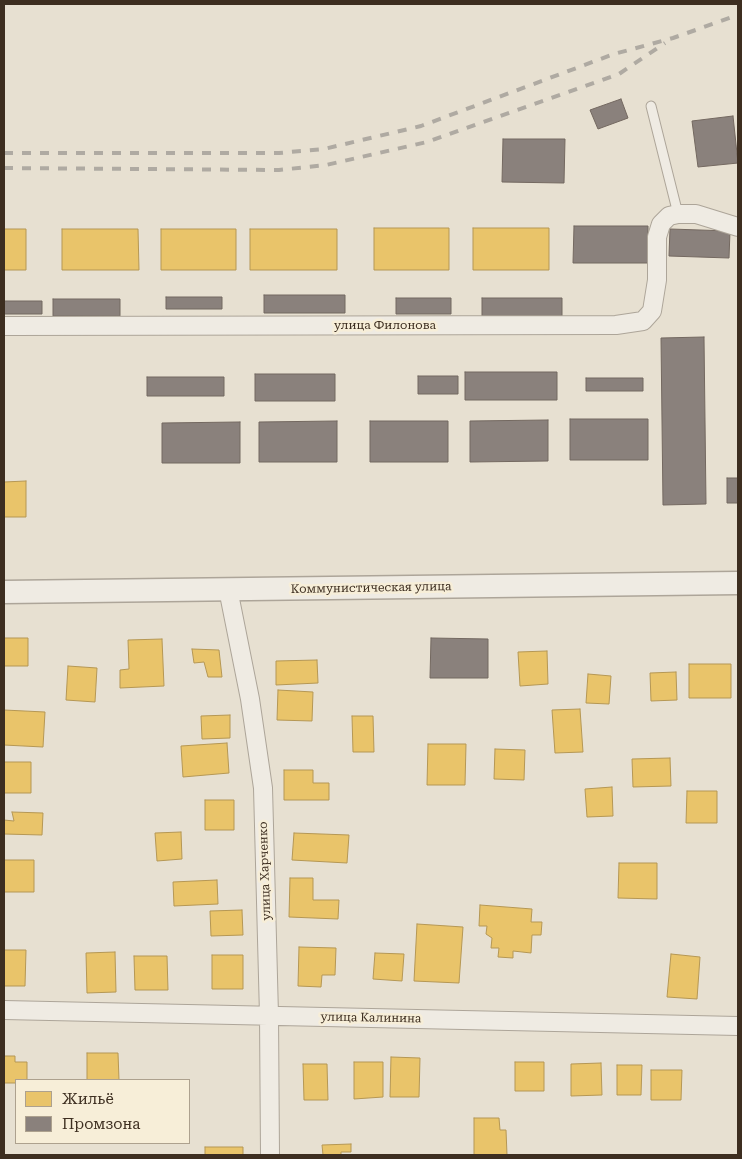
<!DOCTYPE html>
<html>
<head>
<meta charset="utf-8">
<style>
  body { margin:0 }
  #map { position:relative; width:742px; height:1159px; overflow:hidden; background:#e7e0d1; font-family:"Roboto Serif",serif }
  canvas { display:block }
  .frame { position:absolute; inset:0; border:5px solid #3d2e20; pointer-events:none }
  .legend { position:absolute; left:15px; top:1079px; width:175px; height:65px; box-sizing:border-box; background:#f7eed8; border:1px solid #ada18e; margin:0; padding:6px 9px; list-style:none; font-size:15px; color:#3d2e20 }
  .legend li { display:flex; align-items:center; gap:10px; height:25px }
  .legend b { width:25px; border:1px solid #ada18e }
</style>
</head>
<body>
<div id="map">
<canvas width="742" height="1159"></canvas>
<div class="frame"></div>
<ul class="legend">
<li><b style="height:14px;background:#e9c46a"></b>Жильё</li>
<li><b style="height:14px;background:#8a817c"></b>Промзона</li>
</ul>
</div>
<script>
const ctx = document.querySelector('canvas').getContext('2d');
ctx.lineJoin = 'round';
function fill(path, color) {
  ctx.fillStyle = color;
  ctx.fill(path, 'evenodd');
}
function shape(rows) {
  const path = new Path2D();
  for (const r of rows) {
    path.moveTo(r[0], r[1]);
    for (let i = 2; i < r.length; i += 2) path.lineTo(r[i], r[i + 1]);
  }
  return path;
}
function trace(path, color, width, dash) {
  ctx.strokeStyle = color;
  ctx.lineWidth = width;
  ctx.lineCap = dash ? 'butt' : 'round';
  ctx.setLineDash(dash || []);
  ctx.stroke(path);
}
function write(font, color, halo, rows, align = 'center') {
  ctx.font = font + ' "Roboto Serif",serif';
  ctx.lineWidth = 5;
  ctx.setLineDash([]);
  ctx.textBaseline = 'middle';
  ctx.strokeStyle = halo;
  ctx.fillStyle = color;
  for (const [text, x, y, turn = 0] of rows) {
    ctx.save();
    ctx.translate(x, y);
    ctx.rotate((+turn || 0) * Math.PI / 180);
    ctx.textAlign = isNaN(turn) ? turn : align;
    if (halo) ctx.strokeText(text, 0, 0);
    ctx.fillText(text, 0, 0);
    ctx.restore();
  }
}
const homes = shape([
  [374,228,449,228,449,270,374,270,374,228],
  [473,228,549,228,549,270,473,270,473,228],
  [4,229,26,229,26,270,4,270,4,229],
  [62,229,138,229,139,270,62,270,62,229],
  [161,229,236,229,236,270,161,270,161,229],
  [250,229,337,229,337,270,250,270,250,229],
  [26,481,26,517,4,517,4,482,26,481],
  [4,638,28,638,28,666,4,666,4,638],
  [162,639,164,686,120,688,120,670,129,669,128,640,162,639],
  [192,649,219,650,222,677,208,677,204,662,194,663,192,649],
  [547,651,548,684,520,686,518,652,547,651],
  [317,660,318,683,276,685,276,661,317,660],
  [689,664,731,664,731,698,689,698,689,664],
  [68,666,97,668,95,702,66,700,68,666],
  [676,672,677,700,651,701,650,673,676,672],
  [588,674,611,676,609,704,586,703,588,674],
  [278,690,313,692,312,721,277,720,278,690],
  [580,709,583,752,555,753,552,710,580,709],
  [4,710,45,712,43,747,4,745,4,710],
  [230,715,230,738,202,739,201,716,230,715],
  [352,716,373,716,374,752,353,752,352,716],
  [227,743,229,773,183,777,181,746,227,743],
  [428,744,466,744,465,785,427,785,428,744],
  [495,749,525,750,524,780,494,779,495,749],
  [670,758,671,786,633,787,632,759,670,758],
  [4,762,31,762,31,793,4,793,4,762],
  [284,770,313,770,313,783,329,783,329,800,284,800,284,770],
  [612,787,613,816,587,817,585,789,612,787],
  [687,791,717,791,717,823,686,823,687,791],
  [205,800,234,800,234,830,205,830,205,800],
  [12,812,43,813,42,835,4,834,4,820,14,821,12,812],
  [181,832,182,859,157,861,155,833,181,832],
  [294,833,349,835,347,863,292,860,294,833],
  [4,860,34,860,34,892,4,892,4,860],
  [619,863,657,863,657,899,618,898,619,863],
  [290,878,313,878,313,900,339,900,338,919,289,917,290,878],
  [217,880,218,904,174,906,173,882,217,880],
  [480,905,532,909,531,922,542,922,541,935,532,935,531,953,513,951,513,958,498,957,499,948,491,948,492,938,486,934,487,926,479,926,480,905],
  [242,910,243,935,211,936,210,911,242,910],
  [417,924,463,927,459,983,414,981,417,924],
  [299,947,336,948,335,975,322,975,321,987,298,986,299,947],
  [4,950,26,950,25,986,4,986,4,950],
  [115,952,116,992,87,993,86,953,115,952],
  [375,953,404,954,402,981,373,979,375,953],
  [671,954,700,957,697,999,667,997,671,954],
  [212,955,243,955,243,989,212,989,212,955],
  [134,956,167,956,168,990,135,990,134,956],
  [87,1053,118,1053,119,1080,87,1080,87,1053],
  [4,1056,15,1056,15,1062,27,1062,27,1080,16,1080,16,1083,4,1083,4,1056],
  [391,1057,420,1058,419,1097,390,1097,391,1057],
  [354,1062,383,1062,383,1097,354,1099,354,1062],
  [515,1062,544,1062,544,1091,515,1091,515,1062],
  [601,1063,602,1095,571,1096,571,1064,601,1063],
  [303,1064,327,1064,328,1100,304,1100,303,1064],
  [617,1065,642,1065,641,1095,617,1095,617,1065],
  [651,1070,682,1070,681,1100,651,1100,651,1070],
  [474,1118,499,1118,500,1130,506,1130,507,1155,474,1155,474,1118],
  [351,1144,351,1152,341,1152,341,1155,323,1155,322,1145,351,1144],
  [205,1147,243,1147,243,1155,205,1155,205,1147]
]);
fill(homes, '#e9c46a');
trace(homes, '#b59754', 1);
const industry = shape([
  [621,99,628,118,598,129,590,110,621,99],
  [733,116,738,163,698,167,692,121,733,116],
  [503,139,565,139,564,183,502,182,503,139],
  [574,226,648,226,648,263,573,263,574,226],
  [670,229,730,231,729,258,669,256,670,229],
  [264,295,345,295,345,313,264,313,264,295],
  [166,297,222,297,222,309,166,309,166,297],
  [396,298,451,298,451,314,396,314,396,298],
  [482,298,562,298,562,316,482,316,482,298],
  [53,299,120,299,120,316,53,316,53,299],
  [4,301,42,301,42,314,4,314,4,301],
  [704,337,706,504,663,505,661,338,704,337],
  [465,372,557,372,557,400,465,400,465,372],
  [255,374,335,374,335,401,255,401,255,374],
  [418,376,458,376,458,394,418,394,418,376],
  [147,377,224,377,224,396,147,396,147,377],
  [586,378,643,378,643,391,586,391,586,378],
  [570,419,648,419,648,460,570,460,570,419],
  [548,420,548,461,470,462,470,421,548,420],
  [337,421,337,462,259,462,259,422,337,421],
  [370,421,448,421,448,462,370,462,370,421],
  [240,422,240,463,162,463,162,423,240,422],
  [727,478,738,478,738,503,727,503,727,478],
  [431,638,488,639,488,678,430,678,431,638]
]);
fill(industry, '#8a817c');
trace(industry, '#736860', 1);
const service = shape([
  [651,106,678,214]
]);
const minor = shape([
  [4,326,616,325,643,321,652,311,657,280,657,237,661,224,669,216,678,214,696,214,738,227],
  [228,589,250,699,263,788,269,1015,270,1155],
  [4,1010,738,1026]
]);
const tertiary = shape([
  [4,592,738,583]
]);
trace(service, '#ada599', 11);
trace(minor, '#ada599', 20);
trace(tertiary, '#ada599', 25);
trace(service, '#efebe3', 9);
trace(minor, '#efebe3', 18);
trace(tertiary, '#efebe3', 22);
trace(shape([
  [4,153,279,153,324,149,421,126,614,54,673,38,738,15],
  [4,168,279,170,326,165,427,142,619,74,665,43]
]), '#afaaa2', 4, [9, 9]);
write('12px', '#3d2e20', '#f7eed8', [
  ["улица Филонова",385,325],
  ["Коммунистическая улица",371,588,-1],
  ["улица Харченко",265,871,-92],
  ["улица Калинина",371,1018,1]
]);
</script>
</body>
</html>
